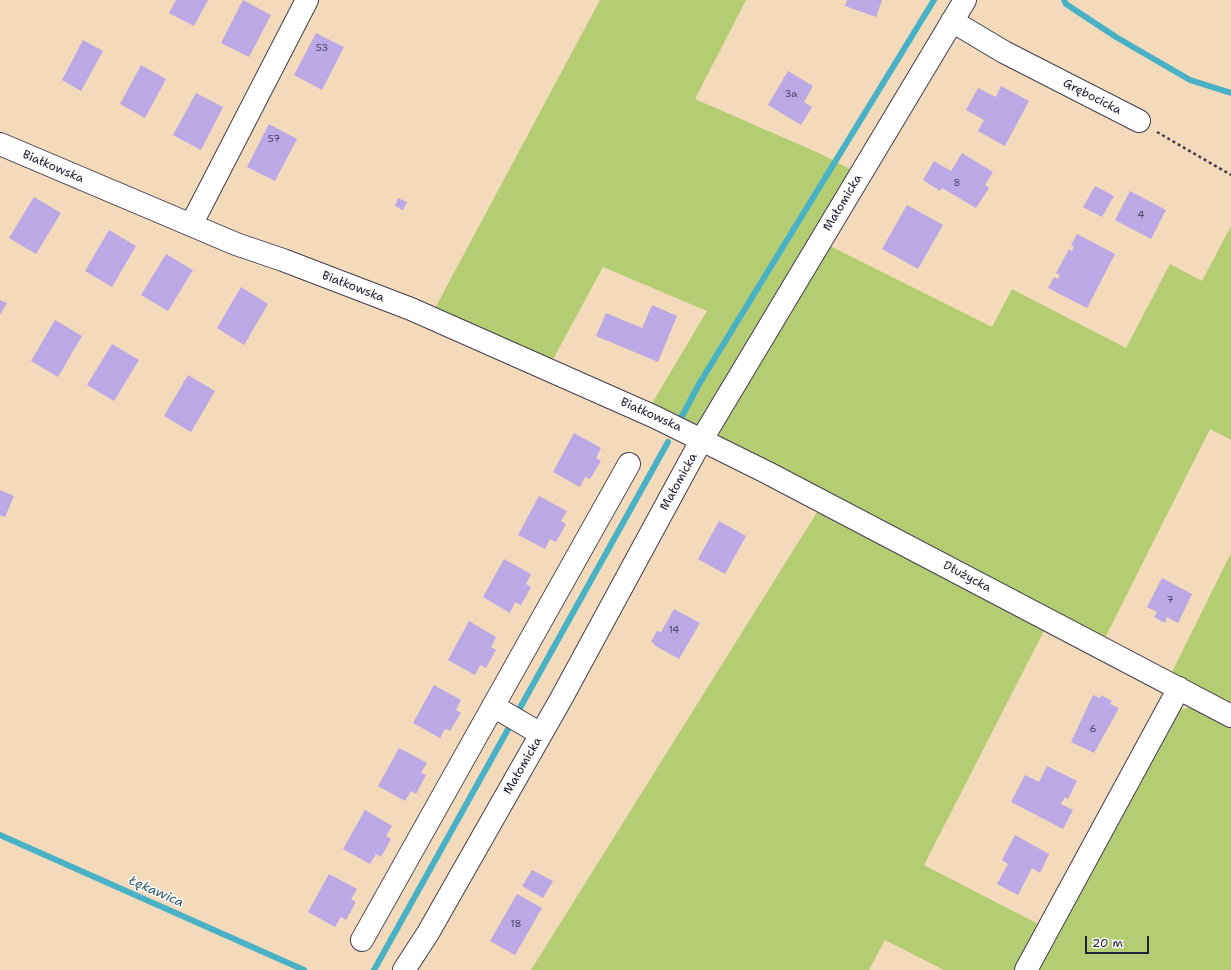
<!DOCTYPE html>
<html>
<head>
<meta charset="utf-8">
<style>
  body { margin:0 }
  #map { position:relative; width:1231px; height:970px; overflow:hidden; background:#f3daba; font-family:"Shantell Sans",sans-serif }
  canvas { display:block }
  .scale { position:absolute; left:1085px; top:936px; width:64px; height:18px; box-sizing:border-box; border:2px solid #22223b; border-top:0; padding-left:5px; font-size:12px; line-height:14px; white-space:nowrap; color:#22223b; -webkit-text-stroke:3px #fdfcf7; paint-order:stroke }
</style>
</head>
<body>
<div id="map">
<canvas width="1231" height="970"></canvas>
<div class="scale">20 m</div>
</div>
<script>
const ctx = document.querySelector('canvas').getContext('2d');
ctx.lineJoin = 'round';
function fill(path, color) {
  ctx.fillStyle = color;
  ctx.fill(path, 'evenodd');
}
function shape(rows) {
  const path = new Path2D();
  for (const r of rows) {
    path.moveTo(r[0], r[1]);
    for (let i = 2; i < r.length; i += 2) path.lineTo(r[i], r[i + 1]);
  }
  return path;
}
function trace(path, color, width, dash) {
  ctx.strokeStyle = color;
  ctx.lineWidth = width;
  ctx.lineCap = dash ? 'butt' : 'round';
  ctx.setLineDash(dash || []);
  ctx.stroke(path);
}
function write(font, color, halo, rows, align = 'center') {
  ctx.font = font + ' "Shantell Sans",sans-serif';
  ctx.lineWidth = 3;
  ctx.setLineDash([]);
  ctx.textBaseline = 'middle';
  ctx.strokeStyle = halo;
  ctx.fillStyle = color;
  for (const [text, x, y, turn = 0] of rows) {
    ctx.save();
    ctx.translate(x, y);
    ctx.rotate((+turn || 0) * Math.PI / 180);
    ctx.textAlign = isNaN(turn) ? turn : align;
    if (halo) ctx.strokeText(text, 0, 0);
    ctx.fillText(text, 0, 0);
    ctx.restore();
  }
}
fill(shape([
  [600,0,746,0,695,99,821,154,852,170,697,431,651,405,707,311,603,267,552,361,434,310],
  [1231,226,1231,440,1210,429,1104,640,724,443,718,432,826,244,992,327,1012,289,1126,348,1170,264,1202,281],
  [819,509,1047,625,924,865,1040,925,1015,970,944,970,885,940,869,970,531,970],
  [1231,553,1231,708,1170,676],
  [1191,707,1231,723,1231,970,1036,970,1179,710]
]), '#b4cd73');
trace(shape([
  [1064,0,1066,4,1116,37,1190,80,1231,93],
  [681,418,699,384,934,0],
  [0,835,304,970],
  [374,970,668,442]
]), '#48b1c6', 6);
fill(shape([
  [176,0,208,0,194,26,169,13],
  [243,0,271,15,249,57,221,43],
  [847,0,882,0,876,17,845,6],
  [316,33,344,47,322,90,294,75],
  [83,40,103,51,81,91,62,80],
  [141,65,166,79,145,118,120,104],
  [788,71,813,86,804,102,812,107,801,125,768,105],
  [1001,86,1029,101,1005,146,978,131,984,120,966,110,978,88,996,97],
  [196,93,223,107,201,150,173,135],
  [269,124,297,139,275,181,247,167],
  [962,153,993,172,985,185,989,188,976,208,942,188,940,191,923,180,934,161,951,171],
  [1095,186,1114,196,1102,217,1083,207],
  [1130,191,1166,210,1151,239,1115,220],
  [34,197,61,213,36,254,9,238],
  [398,198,407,202,403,210,395,206],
  [907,205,943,225,918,269,882,249],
  [109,230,136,246,112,287,85,271],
  [1077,234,1115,254,1087,308,1048,288,1054,277,1058,279,1060,275,1056,273,1069,249,1072,251,1074,247,1071,245],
  [166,254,193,270,168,311,141,295],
  [241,287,268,304,244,345,217,328],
  [0,300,7,303,0,315],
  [652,305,677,316,658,362,596,336,606,313,642,328],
  [55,320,82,336,58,377,31,361],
  [112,344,139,360,114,401,87,385],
  [188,375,215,391,191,432,164,416],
  [574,433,601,448,596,458,601,461,590,479,585,477,580,487,553,472],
  [0,490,14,496,5,517,0,515],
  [539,496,567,511,561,521,566,524,556,542,550,539,545,549,518,535],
  [719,521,746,536,725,574,698,559],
  [504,559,531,574,526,584,531,587,521,605,515,602,510,613,483,597],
  [1162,578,1192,594,1178,623,1167,617,1165,623,1154,617,1157,612,1147,607],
  [674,609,700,623,679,659,654,645,655,644,651,642,657,631,661,632],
  [469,621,496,637,491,647,496,650,486,668,480,665,475,675,448,660],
  [434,685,461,700,456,710,461,713,450,731,445,729,440,738,413,723],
  [1093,695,1100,698,1101,695,1112,701,1110,704,1119,708,1094,753,1071,742],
  [399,748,427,763,421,773,426,775,416,794,411,791,405,801,378,786],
  [1047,766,1077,781,1068,799,1065,797,1061,804,1073,810,1063,829,1011,802,1025,775,1039,782],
  [365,810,392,826,386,836,391,839,381,857,376,854,370,864,343,849],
  [1015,835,1049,854,1040,873,1032,868,1018,895,997,884,1008,864,1002,860],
  [532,870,553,881,543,898,522,886],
  [329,874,357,889,351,899,356,902,346,920,341,917,335,927,308,912],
  [517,894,542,908,515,955,490,941]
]), '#bca8e5');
const minor = shape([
  [952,21,1004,52,1139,121],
  [0,144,236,244,283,260,411,309,655,417,768,473,1231,716],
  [191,225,307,0],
  [493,706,541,734],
  [362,940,629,464],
  [404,970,428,933,561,699,702,439,965,0],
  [1026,970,1179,688]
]);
trace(minor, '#413e4e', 24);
trace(shape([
  [1157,132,1231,175]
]), '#413e4e', 2.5, [3, 3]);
trace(minor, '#fff', 22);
write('10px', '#484466', null, [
  ["53",322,48],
  ["3a",791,94],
  ["57",274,139],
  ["8",957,183],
  ["4",1141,215],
  ["7",1170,600],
  ["14",674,630],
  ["6",1093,729],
  ["18",516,924]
]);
write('12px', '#22223b', '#fdfcf7', [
  ["Grębocicka",1092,97,27],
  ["Białkowska",53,167,23],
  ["Małomicka",843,203,-59],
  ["Białkowska",353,287,21],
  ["Białkowska",651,415,24],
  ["Małomicka",679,482,-61],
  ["Dłużycka",967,577,28],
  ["Małomicka",523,766,-60]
]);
write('italic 13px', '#315b73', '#fdfcf7', [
  ["Łękawica",156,892,24]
]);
</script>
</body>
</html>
